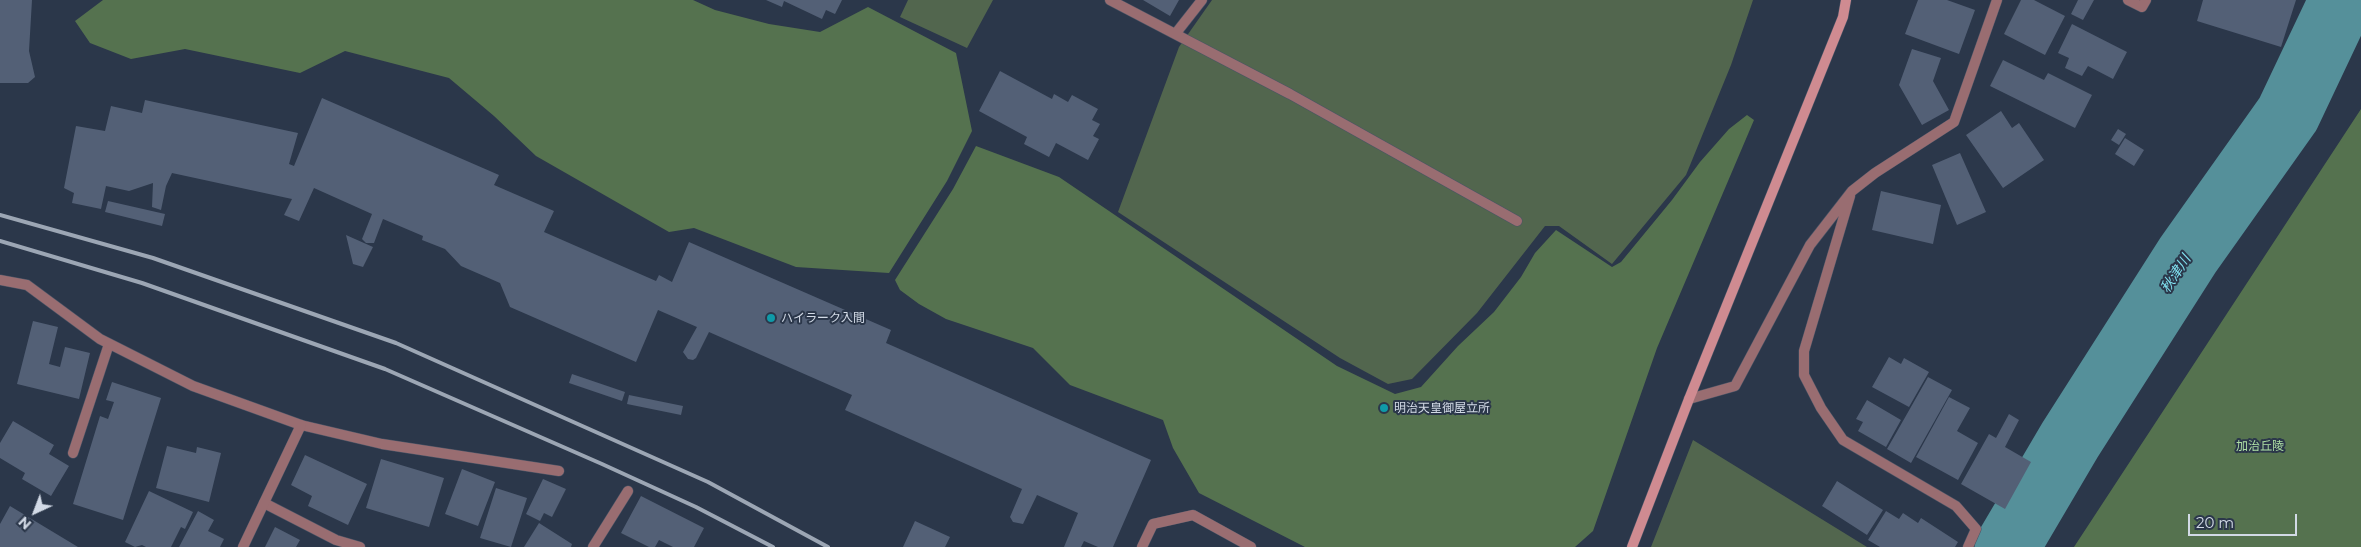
<!DOCTYPE html>
<html>
<head>
<meta charset="utf-8">
<style>
  body { margin:0 }
  #map { position:relative; width:2361px; height:547px; overflow:hidden; background:#2b374a; font-family:Montserrat,sans-serif }
  canvas { display:block }
  .north { position:absolute; left:10px; top:487px; width:50px; height:50px; -webkit-text-stroke:4px #2b374a; paint-order:stroke; rotate:223deg; font-size:14px; font-weight:700; line-height:20px; text-align:center; color:#d2dae6 }
  .north::after { content:''; display:block; margin:auto; width:18px; height:22px; background:#d2dae6; clip-path:polygon(50% 0,100% 100%,50% 72%,0 100%) }
  .scale { position:absolute; left:2188px; top:514px; width:109px; height:22px; box-sizing:border-box; border:2px solid #d2dae6; border-top:0; padding-left:6px; font-size:15px; line-height:18px; white-space:nowrap; color:#d2dae6; -webkit-text-stroke:4px #2b374a; paint-order:stroke }
</style>
</head>
<body>
<div id="map">
<canvas width="2361" height="547"></canvas>
<div class="north">N</div>
<div class="scale">20 m</div>
</div>
<script>
const ctx = document.querySelector('canvas').getContext('2d');
ctx.lineJoin = 'round';
function fill(path, color) {
  ctx.fillStyle = color;
  ctx.fill(path, 'evenodd');
}
function shape(rows) {
  const path = new Path2D();
  for (const r of rows) {
    path.moveTo(r[0], r[1]);
    for (let i = 2; i < r.length; i += 2) path.lineTo(r[i], r[i + 1]);
  }
  return path;
}
function trace(path, color, width, dash) {
  ctx.strokeStyle = color;
  ctx.lineWidth = width;
  ctx.lineCap = dash ? 'butt' : 'round';
  ctx.setLineDash(dash || []);
  ctx.stroke(path);
}
function write(font, color, halo, rows, align = 'center') {
  ctx.font = font + ' Montserrat,"Noto Sans JP",sans-serif';
  ctx.lineWidth = 4;
  ctx.setLineDash([]);
  ctx.textBaseline = 'middle';
  ctx.strokeStyle = halo;
  ctx.fillStyle = color;
  for (const [text, x, y, turn = 0] of rows) {
    ctx.save();
    ctx.translate(x, y);
    ctx.rotate((+turn || 0) * Math.PI / 180);
    ctx.textAlign = isNaN(turn) ? turn : align;
    if (halo) ctx.strokeText(text, 0, 0);
    ctx.fillText(text, 0, 0);
    ctx.restore();
  }
}
fill(shape([
  [908,0,993,0,967,48,900,17],
  [1212,0,1753,0,1731,65,1686,175,1612,264,1559,226,1545,226,1477,313,1412,379,1388,384,1340,358,1118,212,1179,47],
  [1693,440,1867,547,1651,547]
]), '#52664e');
fill(shape([
  [103,0,693,0,715,10,769,24,820,32,868,7,956,53,972,131,947,181,889,273,796,267,694,228,669,232,536,156,494,116,449,78,345,51,300,73,185,49,131,59,90,43,75,21],
  [2361,109,2361,547,2074,547],
  [1747,115,1754,120,1657,348,1593,531,1575,547,1305,547,1199,493,1173,448,1163,420,1070,385,1033,348,946,319,919,304,900,290,895,280,953,189,976,146,1059,177,1337,366,1395,394,1421,387,1458,346,1494,312,1521,277,1535,253,1556,230,1612,267,1621,262,1672,200,1700,162,1729,129]
]), '#55724f');
trace(shape([
  [2007,547,2070,440,2188,255,2288,114,2342,0]
]), '#55909a', 65);
fill(shape([
  [0,0,32,0,29,51,35,77,28,83,0,83],
  [766,0,842,0,835,14,826,10,822,19,784,1,782,7],
  [1143,0,1179,0,1170,16],
  [1918,0,1947,0,1975,10,1959,54,1905,34],
  [2021,0,2034,0,2065,16,2045,55,2004,34],
  [2078,0,2094,0,2083,20,2071,14],
  [2203,0,2296,0,2281,47,2197,21],
  [2072,24,2127,52,2113,79,2088,66,2082,76,2065,68,2069,58,2058,53],
  [1912,49,1941,58,1933,81,1949,110,1922,125,1899,85],
  [2003,60,2044,80,2048,73,2092,95,2075,128,1990,86],
  [1000,71,1052,99,1054,94,1068,102,1072,95,1098,109,1092,120,1100,124,1093,136,1099,139,1088,160,1056,143,1049,157,1024,144,1027,137,979,111],
  [322,98,499,175,494,185,554,211,544,232,656,281,659,275,672,282,689,242,891,330,886,343,1151,460,1113,547,1098,547,1084,541,1081,547,1064,547,1078,513,1037,495,1023,524,1013,522,1010,517,1022,489,845,410,852,395,709,332,696,358,693,360,688,359,683,352,697,327,658,310,636,362,510,307,500,283,461,266,445,249,422,240,423,236,383,219,374,243,366,243,362,239,372,214,314,188,299,221,284,215,292,199,172,173,166,186,161,210,152,207,153,183,129,191,106,186,101,209,72,203,74,193,64,188,76,126,105,131,111,106,142,113,145,100,298,133,289,164,294,166],
  [2001,111,2012,128,2019,123,2044,160,2003,188,1966,135],
  [2118,129,2126,134,2119,145,2111,140],
  [2125,138,2144,150,2134,166,2115,154],
  [1960,153,1986,212,1957,225,1932,165],
  [1881,191,1941,205,1933,244,1872,230],
  [108,201,165,214,162,226,105,212],
  [346,235,373,247,363,267,353,264],
  [33,321,58,327,49,364,60,367,65,347,90,353,79,399,17,384],
  [1889,357,1901,364,1904,358,1929,372,1909,407,1872,387],
  [572,374,625,392,622,401,569,383],
  [1928,377,1952,390,1911,463,1887,449],
  [112,382,161,398,123,520,73,504,100,416,108,419,114,402,106,400],
  [629,395,683,406,681,415,627,404],
  [1949,397,1970,408,1957,431,1978,443,1958,480,1916,457],
  [1867,400,1901,420,1886,447,1858,431,1863,422,1856,419],
  [2009,414,2019,420,2005,447,2031,462,2005,509,1961,484,1989,434,1996,438],
  [13,421,54,445,49,454,69,466,51,496,22,479,25,473,0,458,0,443],
  [167,446,196,453,197,447,221,453,209,502,156,488],
  [305,455,367,484,348,525,308,506,312,496,291,485],
  [381,459,444,478,429,527,366,508],
  [462,469,495,482,478,526,445,514],
  [543,479,566,489,552,517,544,513,540,521,526,514],
  [1837,481,1883,510,1867,535,1822,506],
  [496,488,527,498,511,547,480,538],
  [149,491,193,512,185,529,181,527,171,547,146,547,142,545,135,547,125,542],
  [641,496,704,528,694,547,673,547,659,540,655,547,649,547,621,533],
  [10,506,78,547,0,547,0,524],
  [198,511,214,520,208,531,224,539,220,547,179,547],
  [1886,511,1899,519,1903,513,1918,523,1921,518,1958,542,1955,547,1880,547,1868,540],
  [915,521,950,537,945,547,903,547],
  [539,523,572,544,571,547,524,547],
  [275,527,300,540,296,547,265,547]
]), '#536076');
const lane = shape([
  [301,425,382,444,559,471],
  [73,453,109,344],
  [264,503,336,540,360,547]
]);
const street = shape([
  [1110,0,1290,94,1517,221],
  [2128,0,2142,7,2146,0],
  [1176,33,1202,0],
  [1850,196,1804,351,1804,375,1821,408,1843,440,1956,506,1976,529,1968,547],
  [0,280,27,285,100,339,193,386,301,425,243,547],
  [1689,399,1735,386,1810,245,1852,191,1875,173,1954,122,1997,0],
  [593,547,628,491],
  [1142,547,1153,524,1193,515,1251,547]
]);
const secondary = shape([
  [1632,547,1689,399,1843,17,1846,0]
]);
trace(lane, '#495466', 11);
trace(street, '#495466', 11);
trace(secondary, '#495466', 11);
trace(lane, '#996d71', 10);
trace(street, '#996d71', 10);
trace(secondary, '#cf8b91', 10);
trace(shape([
  [0,215,153,258,396,343,708,482,828,547],
  [0,241,142,283,385,369,602,464,696,507,773,547]
]), '#9ca6b4', 4);
for (const [x, y, r, color] of [
  [771,318,5,"#0f9aa8"],
  [1384,408,5,"#0f9aa8"]
]) {
  const dot = new Path2D();
  dot.arc(x, y, r, 0, 2 * Math.PI);
  ctx.fillStyle = color;
  ctx.fill(dot);
  trace(dot, '#2b374a', 2);
}
write('12px', '#d2dae6', '#2b374a', [
  ["ハイラーク入間",781,318],
  ["明治天皇御屋立所",1394,408]
], 'left');
write('12px', '#aedfa4', '#2b374a', [
  ["加治丘陵",2260,446]
]);
write('italic 14px', '#81e2f1', '#2b374a', [
  ["秋津川",2176,274,-57]
]);
</script>
</body>
</html>
